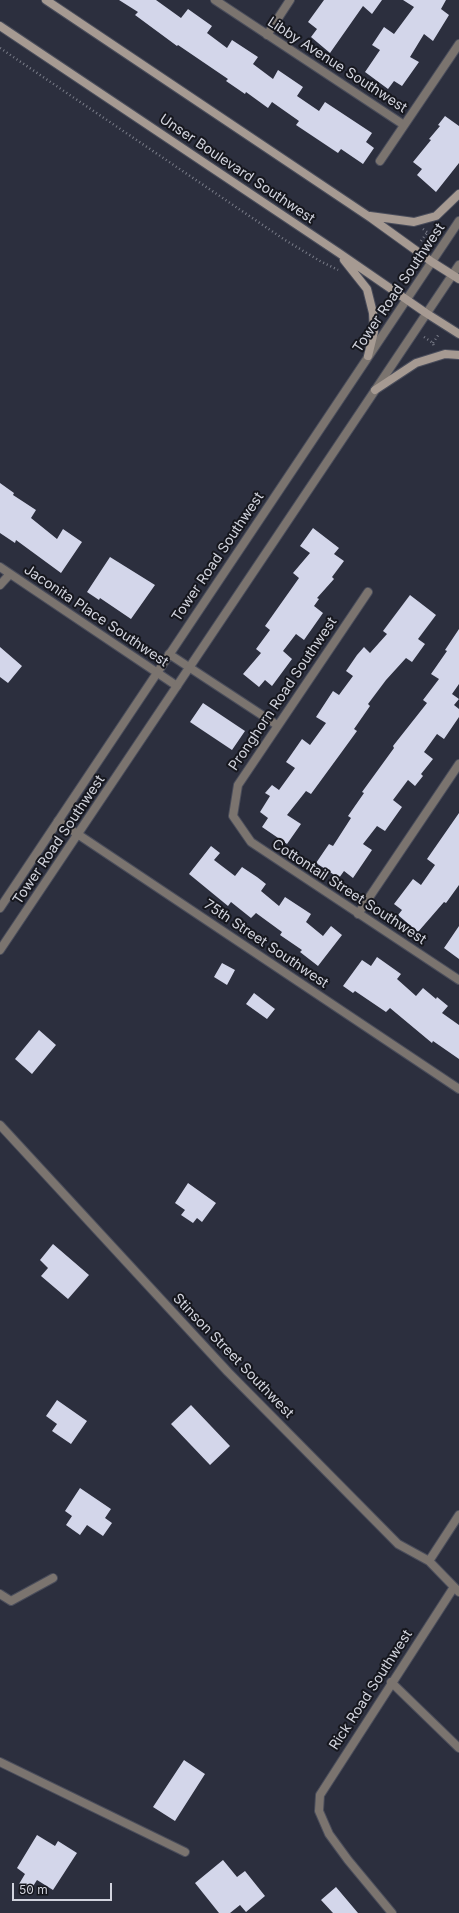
<!DOCTYPE html>
<html>
<head>
<meta charset="utf-8">
<style>
  body { margin:0 }
  #map { position:relative; width:459px; height:1913px; overflow:hidden; background:#2c2f3e; font-family:Inter,sans-serif }
  canvas { display:block }
  .scale { position:absolute; left:12px; top:1883px; width:100px; height:18px; box-sizing:border-box; border:2px solid #d2d4de; border-top:0; padding-left:5px; font-size:12px; line-height:14px; white-space:nowrap; color:#d2d4de; -webkit-text-stroke:3px #16171e; paint-order:stroke }
</style>
</head>
<body>
<div id="map">
<canvas width="459" height="1913"></canvas>
<div class="scale">50 m</div>
</div>
<script>
const ctx = document.querySelector('canvas').getContext('2d');
ctx.lineJoin = 'round';
function fill(path, color) {
  ctx.fillStyle = color;
  ctx.fill(path, 'evenodd');
}
function shape(rows) {
  const path = new Path2D();
  for (const r of rows) {
    path.moveTo(r[0], r[1]);
    for (let i = 2; i < r.length; i += 2) path.lineTo(r[i], r[i + 1]);
  }
  return path;
}
function trace(path, color, width, dash) {
  ctx.strokeStyle = color;
  ctx.lineWidth = width;
  ctx.lineCap = dash ? 'butt' : 'round';
  ctx.setLineDash(dash || []);
  ctx.stroke(path);
}
function write(font, color, halo, rows, align = 'center') {
  ctx.font = font + ' Inter,sans-serif';
  ctx.lineWidth = 4;
  ctx.setLineDash([]);
  ctx.textBaseline = 'middle';
  ctx.strokeStyle = halo;
  ctx.fillStyle = color;
  for (const [text, x, y, turn = 0] of rows) {
    ctx.save();
    ctx.translate(x, y);
    ctx.rotate((+turn || 0) * Math.PI / 180);
    ctx.textAlign = isNaN(turn) ? turn : align;
    if (halo) ctx.strokeText(text, 0, 0);
    ctx.fillText(text, 0, 0);
    ctx.restore();
  }
}
fill(shape([
  [119,0,156,0,181,18,188,9,212,26,207,33,227,48,232,40,258,57,253,64,273,79,278,70,303,87,297,96,319,111,325,102,372,133,366,142,374,148,363,164,341,149,338,153,296,125,299,121,272,102,268,108,246,92,245,94,226,81,228,79,178,45,177,46,135,15,138,12],
  [324,0,382,0,372,14,363,6,330,53,311,37,317,29,308,22],
  [403,0,446,0,441,9,449,15,433,41,424,34,410,57,419,62,402,86,394,81,388,89,365,72,380,50,372,45,384,27,394,34,414,7],
  [445,116,459,126,459,163,436,192,417,175,422,169,413,162,431,140,429,139,440,126,438,125],
  [0,483,14,493,13,495,36,510,31,518,57,539,63,529,82,542,61,573,16,540,15,543,0,533],
  [313,528,339,548,334,554,344,561,332,577,334,579,317,598,319,599,314,606,323,613,304,640,296,634,283,651,292,659,272,686,265,680,259,687,243,674,261,653,256,649,270,630,265,626,299,578,293,573,310,553,300,546],
  [110,557,155,585,131,619,100,598,99,600,87,592],
  [410,595,436,615,418,639,425,644,412,662,406,658,386,680,368,704,370,706,354,729,357,731,341,753,311,794,306,791,287,815,301,824,287,844,262,827,268,818,260,812,270,796,265,793,272,785,279,790,295,768,286,762,302,739,310,745,326,723,316,717,333,691,339,695,353,676,346,671,357,655,364,647,370,653,387,634,383,631],
  [459,629,459,684,452,694,459,699,454,705,459,709,459,717,444,739,437,734,424,752,433,759,421,774,423,776,415,786,408,780,393,800,402,807,385,831,377,826,363,844,372,850,353,878,344,871,339,878,316,863,329,844,333,846,351,818,348,816,364,793,362,792,394,748,393,746,427,703,423,700,439,679,431,674,447,651,445,650],
  [0,647,22,666,8,683,0,677],
  [203,703,245,731,232,750,190,722],
  [459,813,459,885,446,903,444,902,418,932,398,915,402,910,394,904,413,879,421,885,435,865,427,859],
  [211,846,220,853,214,860,235,876,242,867,257,877,266,884,261,891,279,906,285,897,311,914,306,922,323,936,331,926,342,935,318,966,300,952,302,950,280,935,282,932,256,913,251,918,231,902,228,906,189,874],
  [459,926,459,959,444,948],
  [377,957,401,974,397,979,416,996,423,988,436,999,437,997,448,1006,442,1013,459,1025,459,1059,433,1041,432,1043,390,1008,386,1012,355,991,353,993,343,986,362,960,371,966],
  [222,963,235,970,227,985,214,977],
  [254,993,275,1009,267,1019,246,1004],
  [39,1030,56,1045,32,1074,15,1059],
  [188,1183,216,1203,202,1222,197,1218,193,1223,181,1215,185,1210,175,1203],
  [53,1244,89,1275,68,1299,41,1276,48,1268,40,1260],
  [57,1400,87,1421,71,1444,52,1431,57,1424,46,1416],
  [191,1405,230,1446,210,1465,171,1424],
  [80,1488,111,1509,105,1518,112,1523,103,1536,87,1525,80,1535,66,1525,72,1516,65,1511],
  [184,1760,205,1774,175,1821,153,1807],
  [37,1835,55,1846,58,1841,77,1853,53,1890,37,1880,30,1891,19,1884,25,1874,17,1868],
  [223,1860,237,1877,245,1871,265,1896,246,1912,240,1905,230,1913,219,1913,195,1883],
  [336,1887,358,1913,333,1913,321,1900]
]), '#d3d6ea');
const minor = shape([
  [215,0,404,125],
  [267,35,290,0],
  [380,161,459,44],
  [0,567,177,686],
  [0,585,10,574],
  [368,592,238,785,233,816,251,842,459,980],
  [169,654,277,725],
  [58,821,459,1089],
  [358,914,459,764],
  [0,1125,228,1372,398,1544,429,1561,459,1592],
  [429,1561,459,1515],
  [0,1594,11,1601,53,1578],
  [391,1682,459,1748],
  [0,1762,185,1852],
  [392,1913,348,1860,329,1834,319,1811,320,1795,454,1587]
]);
const tertiary = shape([
  [0,908,459,221],
  [0,950,459,265]
]);
const secondary = shape([
  [46,0,371,218,432,262,459,279],
  [0,26,339,253,426,313,459,334],
  [370,216,414,222,436,216,459,194],
  [344,260,367,289,373,313,374,332,368,356],
  [375,390,416,363,445,354,459,355]
]);
trace(minor, '#4a4d5b', 10);
trace(tertiary, '#4a4d5b', 10);
trace(secondary, '#4a4d5b', 10);
trace(shape([
  [0,48,285,240,320,261,338,270],
  [423,229,435,238],
  [421,241,427,233],
  [424,337,433,343,434,348],
  [433,343,439,334]
]), '#7b7e8a', 2.5, [1, 3]);
trace(minor, '#7b746f', 8);
trace(tertiary, '#7b746f', 8);
trace(secondary, '#a69a92', 8);
write('14px', '#d2d4de', '#16171e', [
  ["Libby Avenue Southwest",337,65,33],
  ["Unser Boulevard Southwest",237,169,34],
  ["Tower Road Southwest",399,288,-56],
  ["Tower Road Southwest",218,557,-56],
  ["Jaconita Place Southwest",96,616,34],
  ["Pronghorn Road Southwest",283,694,-56],
  ["Tower Road Southwest",59,840,-56],
  ["Cottontail Street Southwest",349,892,33],
  ["75th Street Southwest",266,944,34],
  ["Stinson Street Southwest",233,1356,46],
  ["Rick Road Southwest",371,1690,-57]
]);
</script>
</body>
</html>
